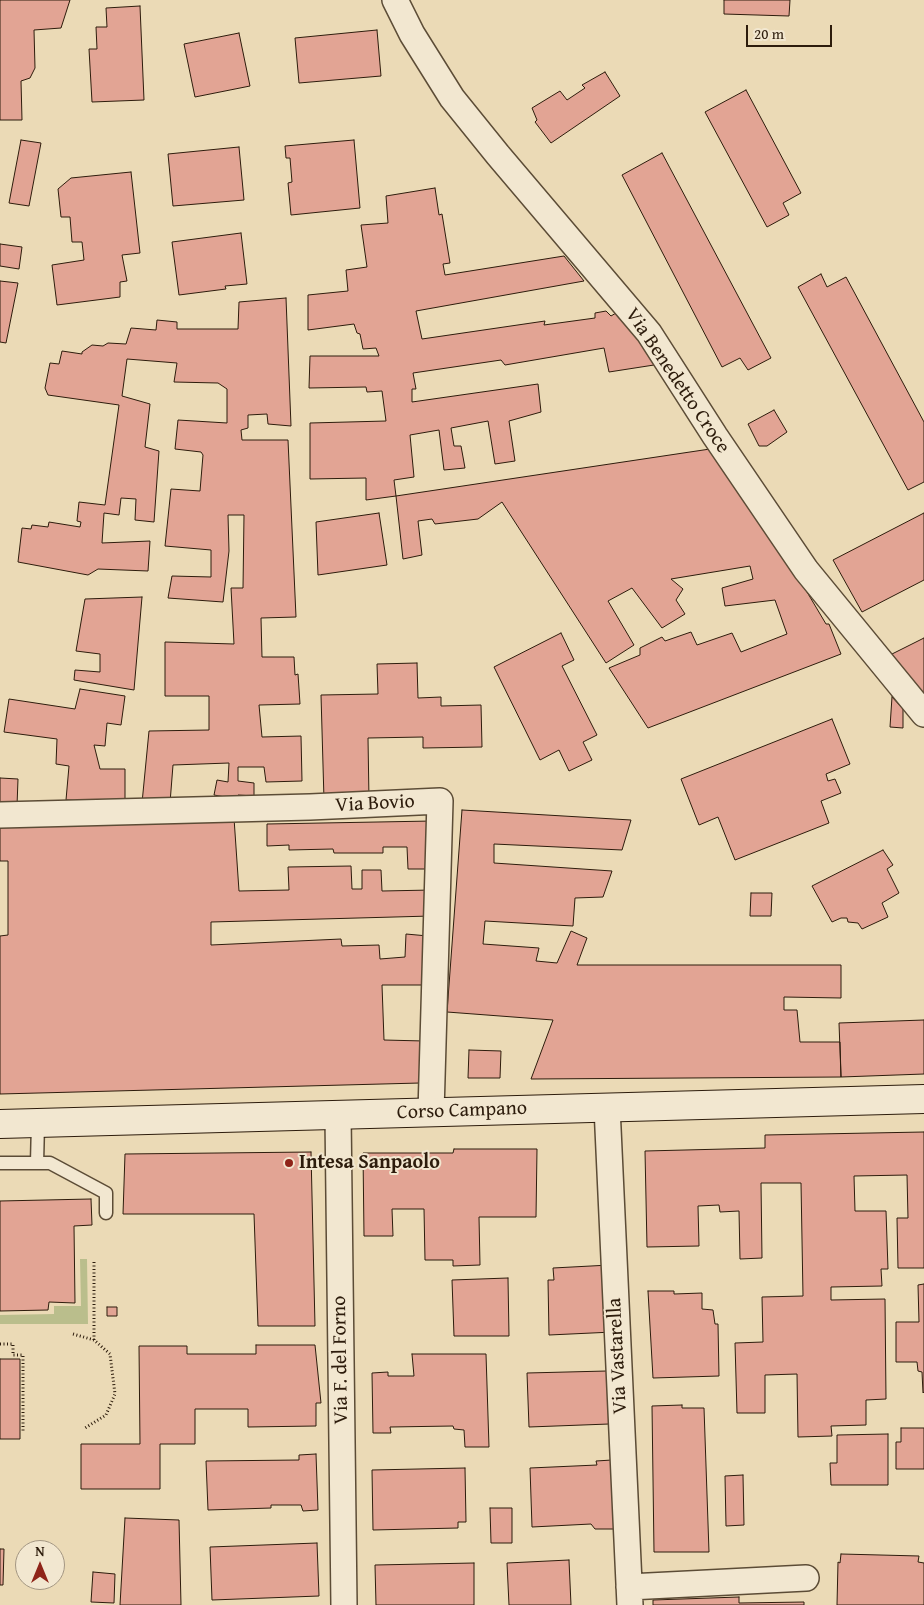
<!DOCTYPE html>
<html>
<head>
<meta charset="utf-8">
<style>
  body { margin:0 }
  #map { position:relative; width:924px; height:1605px; overflow:hidden; background:#ebdab6; font-family:"Gentium Book Plus",serif }
  canvas { display:block }
  .north { position:absolute; left:15px; top:1540px; width:50px; height:50px; box-sizing:border-box; background:#f2e7d0; border:1px solid #a39682; border-radius:50%; rotate:0deg; font-size:14px; font-weight:700; line-height:20px; text-align:center; color:#2d1c0c }
  .north::after { content:''; display:block; margin:auto; width:18px; height:22px; background:#8f2418; clip-path:polygon(50% 0,100% 100%,50% 72%,0 100%) }
  .scale { position:absolute; left:746px; top:25px; width:86px; height:22px; box-sizing:border-box; border:2px solid #2d1c0c; border-top:0; padding-left:6px; font-size:15px; line-height:18px; white-space:nowrap; color:#2d1c0c; -webkit-text-stroke:4px #f2e7d0; paint-order:stroke }
</style>
</head>
<body>
<div id="map">
<canvas width="924" height="1605"></canvas>
<div class="north">N</div>
<div class="scale">20 m</div>
</div>
<script>
const ctx = document.querySelector('canvas').getContext('2d');
ctx.lineJoin = 'round';
function fill(path, color) {
  ctx.fillStyle = color;
  ctx.fill(path, 'evenodd');
}
function shape(rows) {
  const path = new Path2D();
  for (const r of rows) {
    path.moveTo(r[0], r[1]);
    for (let i = 2; i < r.length; i += 2) path.lineTo(r[i], r[i + 1]);
  }
  return path;
}
function trace(path, color, width, dash) {
  ctx.strokeStyle = color;
  ctx.lineWidth = width;
  ctx.lineCap = dash ? 'butt' : 'round';
  ctx.setLineDash(dash || []);
  ctx.stroke(path);
}
function write(font, color, halo, rows, align = 'center') {
  ctx.font = font + ' "Gentium Book Plus",serif';
  ctx.lineWidth = 4;
  ctx.setLineDash([]);
  ctx.textBaseline = 'middle';
  ctx.strokeStyle = halo;
  ctx.fillStyle = color;
  for (const [text, x, y, turn = 0] of rows) {
    ctx.save();
    ctx.translate(x, y);
    ctx.rotate((+turn || 0) * Math.PI / 180);
    ctx.textAlign = isNaN(turn) ? turn : align;
    if (halo) ctx.strokeText(text, 0, 0);
    ctx.fillText(text, 0, 0);
    ctx.restore();
  }
}
fill(shape([
  [80,1259,87,1259,88,1324,0,1324,0,1315,54,1314,54,1306,81,1306]
]), '#babe8c');
const building = shape([
  [0,0,70,0,61,28,34,30,35,68,30,78,21,81,22,120,0,120,0,0],
  [724,0,790,0,789,16,724,14,724,0],
  [140,6,144,100,92,102,89,49,97,49,96,27,107,27,106,8,140,6],
  [377,30,381,76,299,83,295,38,377,30],
  [239,33,250,86,195,97,184,44,239,33],
  [605,72,620,96,551,143,535,122,537,120,532,108,560,91,567,100,585,88,582,85,605,72],
  [746,90,801,193,783,203,789,215,767,227,705,112,746,90],
  [21,140,41,143,29,206,9,203,21,140],
  [354,140,360,208,291,215,288,183,292,182,290,158,286,158,285,146,354,140],
  [239,147,244,200,173,206,168,154,239,147],
  [662,153,771,358,748,370,740,358,722,367,622,175,662,153],
  [131,172,140,253,122,255,127,281,120,282,120,297,57,305,52,265,84,260,82,242,72,242,70,217,61,217,58,189,71,178,131,172],
  [435,188,439,215,442,214,450,263,443,264,445,275,564,256,584,281,416,311,422,339,545,321,544,325,595,318,595,313,606,311,611,316,616,313,659,362,654,365,609,372,604,348,505,365,501,360,413,373,416,389,412,389,412,402,538,384,541,412,509,421,515,461,495,464,488,421,451,428,454,446,461,446,465,468,444,470,439,430,410,435,414,477,394,480,396,496,366,500,366,478,310,479,310,423,386,421,382,391,367,392,366,387,309,388,310,356,379,356,376,348,363,349,360,334,357,333,354,324,308,330,308,295,348,291,346,270,367,267,361,225,388,223,386,196,435,188],
  [241,233,247,284,225,286,226,289,179,295,172,242,241,233],
  [0,244,22,247,19,269,0,266,0,244],
  [821,274,827,287,846,277,924,422,924,482,908,490,798,287,821,274],
  [0,281,18,283,6,343,0,342,0,281],
  [286,298,291,426,268,424,267,414,248,415,248,428,241,430,242,440,288,440,296,617,261,618,262,657,294,657,295,675,298,674,300,704,259,705,262,737,301,736,302,781,266,782,264,767,238,767,238,781,254,783,254,796,238,795,236,799,214,795,217,780,228,782,229,763,173,765,170,803,142,803,149,731,209,730,209,696,165,696,165,642,234,644,231,588,243,588,244,515,228,515,229,551,223,602,168,598,172,576,211,577,211,550,165,546,171,489,200,491,203,455,201,452,175,449,178,420,227,423,227,389,218,383,174,382,177,363,127,359,122,396,150,404,145,447,159,451,154,522,135,520,136,499,121,498,119,515,104,513,102,543,150,541,148,571,98,569,88,575,18,562,22,528,31,529,32,525,48,527,49,522,80,527,81,522,77,521,79,502,105,505,119,405,48,395,45,388,50,363,59,364,62,351,82,354,82,352,92,345,103,346,108,343,126,344,131,328,156,330,157,320,177,322,177,329,238,329,239,302,286,298],
  [774,410,787,432,767,446,759,446,748,424,774,410],
  [710,449,807,592,826,624,829,624,841,654,648,728,609,668,640,655,640,648,662,637,665,641,691,632,697,645,732,633,741,652,787,634,775,600,725,606,722,588,753,579,750,566,671,579,683,589,676,600,685,614,662,628,632,588,608,601,634,645,606,663,502,502,478,519,435,524,432,519,418,521,422,555,403,559,396,496,710,449],
  [379,513,387,565,318,575,316,522,379,513],
  [924,513,924,580,862,612,833,560,924,513],
  [142,597,134,690,74,680,75,670,100,672,100,654,76,651,85,599,142,597],
  [561,633,574,660,562,666,597,735,583,742,592,760,569,771,559,750,540,760,494,667,561,633],
  [924,638,924,694,919,697,886,657,924,638],
  [417,663,418,698,441,697,441,706,481,705,482,747,423,748,423,737,368,738,369,800,324,800,321,695,378,694,377,664,417,663],
  [80,689,125,696,121,725,107,723,105,746,94,745,100,769,125,769,125,803,66,800,69,766,56,764,57,739,4,732,9,699,75,709,80,689],
  [892,697,903,709,903,728,890,727,892,697],
  [832,719,850,764,826,774,828,781,835,779,841,793,821,801,829,823,735,860,718,817,699,825,681,779,832,719],
  [0,778,18,779,17,806,0,806,0,778],
  [462,810,631,820,622,850,494,844,494,863,612,871,603,897,575,898,573,926,485,921,483,944,539,948,536,961,557,963,571,931,587,938,577,965,841,965,841,998,784,997,784,1010,797,1010,800,1042,840,1042,841,1077,531,1079,553,1020,447,1012,462,810],
  [234,818,239,891,289,890,288,867,351,866,352,889,362,889,362,870,381,870,382,891,432,890,431,916,211,922,211,945,341,939,342,946,379,945,380,959,405,957,406,934,428,936,426,985,382,985,384,1040,424,1041,420,1083,0,1094,0,936,8,935,8,861,0,861,0,824,234,818],
  [433,821,434,869,408,869,407,847,383,847,383,853,334,853,333,849,289,850,289,845,267,846,267,824,433,821],
  [883,850,893,865,887,869,899,893,882,903,888,917,862,929,858,923,848,922,847,918,841,918,832,922,812,886,883,850],
  [751,893,772,893,771,916,750,916,751,893],
  [924,1020,924,1074,841,1077,839,1023,924,1020],
  [469,1050,501,1051,500,1078,468,1078,469,1050],
  [924,1132,924,1268,898,1268,897,1218,908,1218,907,1175,854,1176,855,1211,886,1211,888,1269,881,1269,882,1286,831,1287,831,1300,885,1299,886,1399,866,1400,866,1425,831,1426,832,1436,798,1437,797,1374,765,1375,765,1413,737,1413,735,1343,763,1342,762,1297,803,1296,801,1183,761,1183,762,1258,740,1259,739,1211,720,1212,719,1205,698,1206,699,1246,647,1247,645,1151,765,1148,765,1135,924,1132],
  [454,1149,537,1149,536,1217,479,1217,480,1265,453,1266,453,1260,425,1260,424,1209,392,1209,393,1236,364,1236,363,1153,453,1153,454,1149],
  [311,1152,315,1326,258,1326,254,1214,123,1214,125,1154,311,1152],
  [91,1199,92,1225,74,1226,75,1303,49,1302,48,1310,0,1311,0,1201,91,1199],
  [610,1265,613,1332,549,1335,548,1280,554,1280,553,1268,610,1265],
  [508,1278,509,1336,454,1336,452,1280,508,1278],
  [924,1284,924,1392,923,1393,922,1372,918,1371,917,1362,896,1362,896,1322,919,1322,918,1285,924,1284],
  [648,1291,674,1291,674,1294,702,1293,702,1309,713,1310,715,1324,718,1324,719,1376,653,1378,648,1291],
  [107,1307,117,1307,117,1316,107,1316,107,1307],
  [256,1345,315,1345,321,1403,316,1403,316,1426,248,1427,248,1409,195,1409,195,1444,160,1444,160,1489,81,1489,81,1444,140,1444,139,1346,187,1346,187,1354,256,1354,256,1345],
  [412,1354,486,1354,489,1447,465,1447,464,1430,454,1429,453,1426,390,1427,391,1433,373,1433,372,1373,388,1372,388,1376,414,1376,412,1354],
  [0,1359,20,1359,20,1439,0,1439,0,1359],
  [607,1371,609,1424,529,1427,527,1373,607,1371],
  [682,1405,682,1408,704,1408,709,1552,654,1552,652,1406,682,1405],
  [901,1428,924,1428,924,1469,896,1469,896,1442,901,1442,901,1428],
  [888,1434,888,1485,831,1485,830,1463,837,1463,837,1435,888,1434],
  [316,1454,318,1510,303,1511,301,1505,271,1505,271,1508,208,1510,206,1461,299,1460,299,1455,316,1454],
  [612,1460,615,1529,595,1529,591,1524,532,1527,530,1468,597,1465,596,1461,612,1460],
  [465,1468,466,1522,458,1522,458,1528,373,1530,372,1470,465,1468],
  [743,1475,744,1525,726,1526,725,1476,743,1475],
  [490,1508,512,1508,512,1543,491,1543,490,1508],
  [125,1518,179,1520,181,1605,120,1605,125,1518],
  [317,1543,319,1596,212,1600,210,1547,317,1543],
  [0,1549,4,1549,3,1585,0,1585,0,1549],
  [841,1554,919,1556,918,1562,924,1563,924,1605,837,1605,838,1562,840,1563,841,1554],
  [569,1560,571,1605,509,1605,507,1563,569,1560],
  [474,1563,474,1605,376,1605,375,1565,474,1563],
  [93,1572,115,1574,114,1603,91,1602,93,1572],
  [739,1597,739,1603,804,1602,804,1605,653,1605,653,1600,739,1597]
]);
fill(building, '#e2a494');
trace(building, '#2d1c0c', 1);
const service = shape([
  [0,1163,50,1163,106,1193,106,1213],
  [37,1163,38,1123]
]);
const minor = shape([
  [395,0,412,34,452,98,498,155,649,333,715,436,806,570,924,714],
  [0,815,310,807,440,801,431,1112],
  [607,1107,630,1605],
  [338,1115,344,1605],
  [629,1587,806,1578]
]);
const secondary = shape([
  [0,1124,924,1099]
]);
trace(service, '#5c4c36', 15);
trace(minor, '#5c4c36', 28);
trace(secondary, '#2d1c0c', 30);
trace(shape([
  [94,1262,94,1340],
  [73,1334,94,1340,110,1354,115,1394,106,1415,85,1428],
  [0,1344,13,1344,13,1355,23,1355,23,1433]
]), '#2d1c0c', 3, [1, 2.5]);
trace(service, '#f2e7d0', 12);
trace(minor, '#f2e7d0', 25);
trace(secondary, '#f2e7d0', 28);
for (const [x, y, r, color] of [
  [289,1163,5,"#8f2418"]
]) {
  const dot = new Path2D();
  dot.arc(x, y, r, 0, 2 * Math.PI);
  ctx.fillStyle = color;
  ctx.fill(dot);
  trace(dot, '#f2e7d0', 2);
}
write('20px', '#2d1c0c', '#f2e7d0', [
  ["Via Benedetto Croce",677,381,56],
  ["Via Bovio",375,804,-3],
  ["Corso Campano",462,1111,-2],
  ["Via Vastarella",618,1356,-93],
  ["Via F. del Forno",341,1360,-91]
]);
write('bold 20px', '#2d1c0c', '#f2e7d0', [
  ["Intesa Sanpaolo",299,1163]
], 'left');
</script>
</body>
</html>
